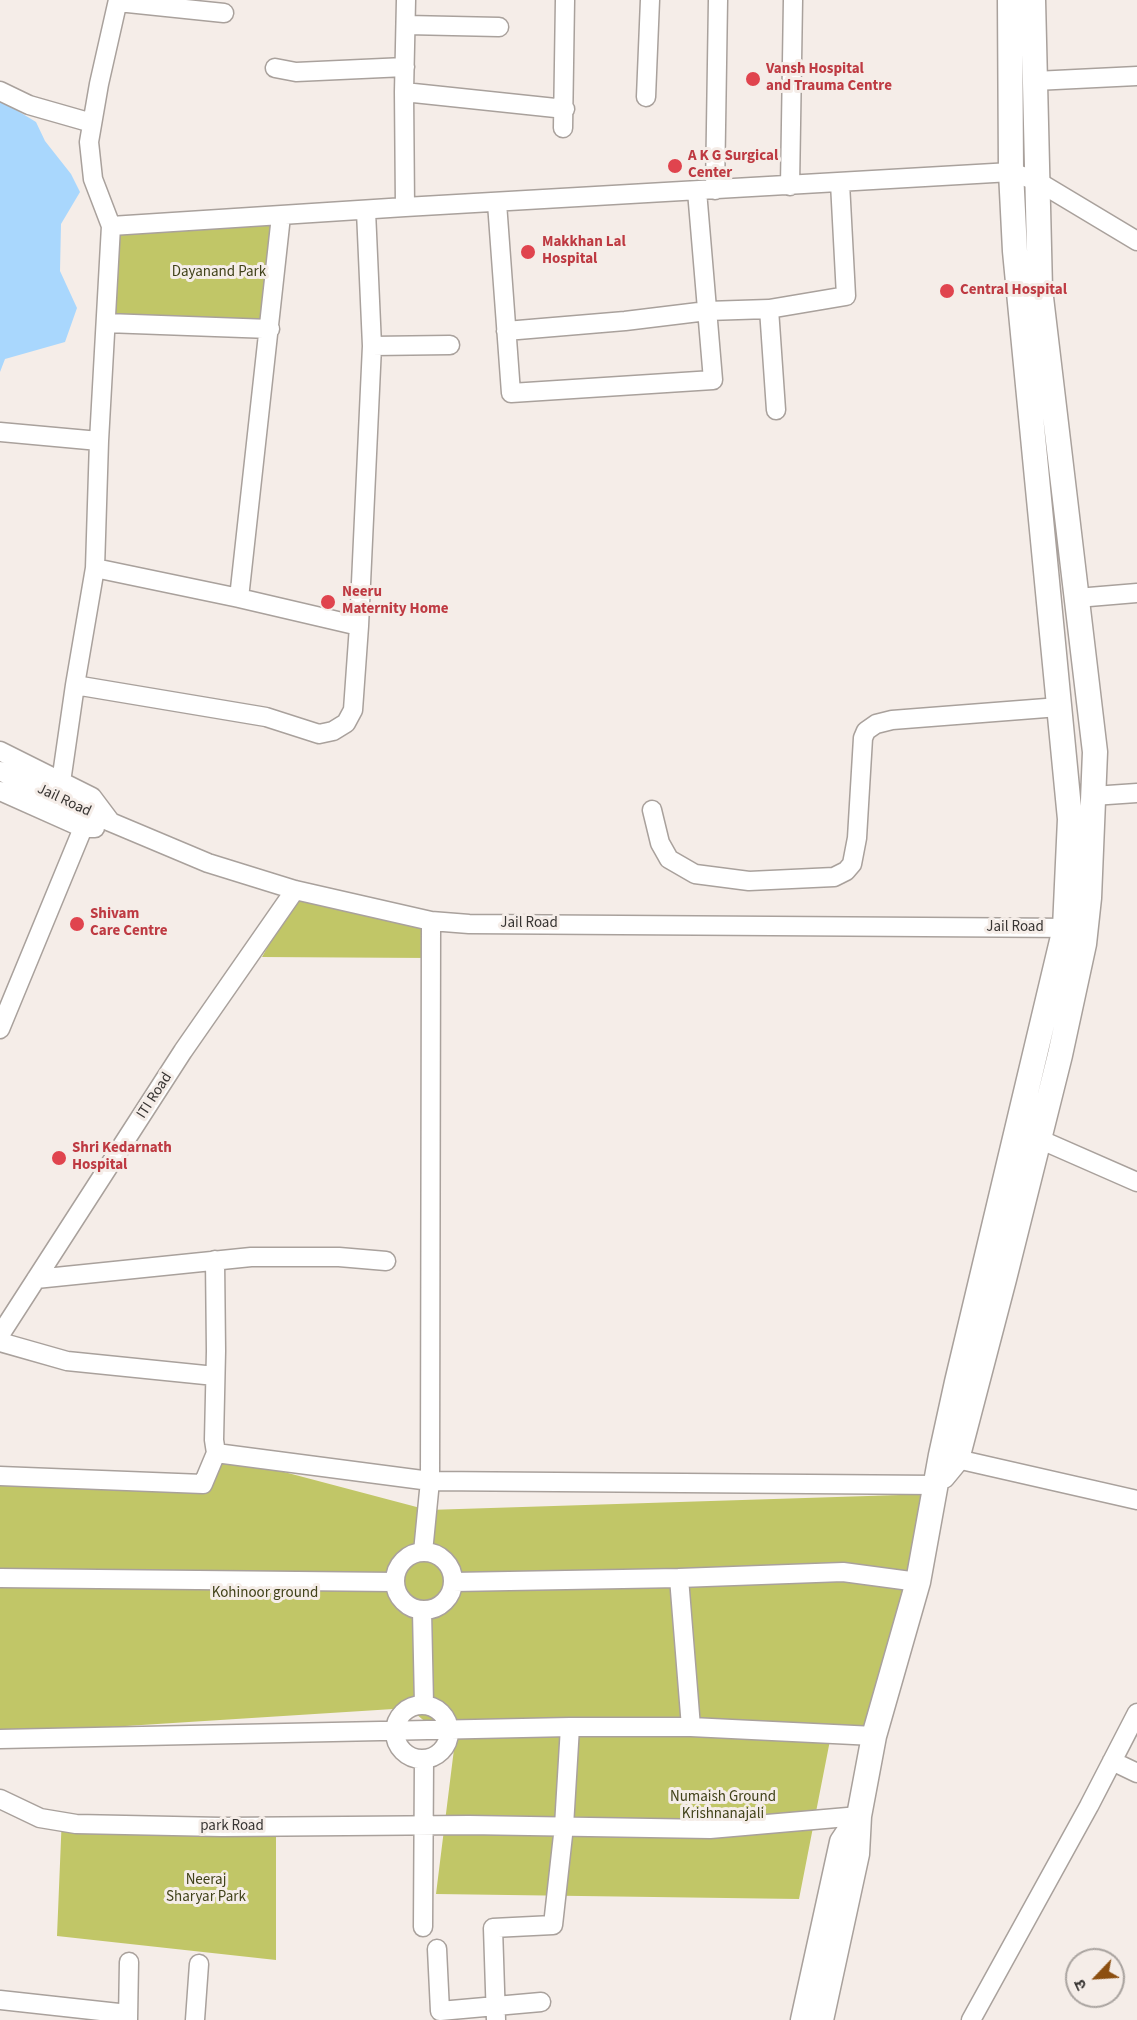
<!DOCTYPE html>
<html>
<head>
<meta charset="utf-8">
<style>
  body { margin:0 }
  #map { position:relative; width:1137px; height:2020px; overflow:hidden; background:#f5ede8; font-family:"Source Sans 3","Noto Sans Devanagari",sans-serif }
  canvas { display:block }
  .north { position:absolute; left:1065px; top:1948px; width:60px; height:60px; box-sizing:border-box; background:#f5ede8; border:2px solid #a9a39f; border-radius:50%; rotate:245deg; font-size:16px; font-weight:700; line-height:24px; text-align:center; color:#373432 }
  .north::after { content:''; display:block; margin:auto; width:21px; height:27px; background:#8c4f10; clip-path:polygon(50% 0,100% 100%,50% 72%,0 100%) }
</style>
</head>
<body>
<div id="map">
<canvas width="1137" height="2020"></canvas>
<div class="north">उ</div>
</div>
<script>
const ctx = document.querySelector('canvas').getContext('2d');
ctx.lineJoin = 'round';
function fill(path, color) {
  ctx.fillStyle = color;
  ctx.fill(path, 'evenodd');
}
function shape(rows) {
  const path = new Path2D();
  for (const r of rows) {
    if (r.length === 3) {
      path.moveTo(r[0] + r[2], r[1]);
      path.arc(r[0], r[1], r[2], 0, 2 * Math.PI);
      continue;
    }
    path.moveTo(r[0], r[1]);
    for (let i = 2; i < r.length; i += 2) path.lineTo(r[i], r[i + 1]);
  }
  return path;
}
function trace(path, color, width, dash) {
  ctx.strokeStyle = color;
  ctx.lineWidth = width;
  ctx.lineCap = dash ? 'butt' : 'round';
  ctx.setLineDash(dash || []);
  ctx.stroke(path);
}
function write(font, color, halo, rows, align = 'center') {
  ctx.font = font + ' "Source Sans 3",sans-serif';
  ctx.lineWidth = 6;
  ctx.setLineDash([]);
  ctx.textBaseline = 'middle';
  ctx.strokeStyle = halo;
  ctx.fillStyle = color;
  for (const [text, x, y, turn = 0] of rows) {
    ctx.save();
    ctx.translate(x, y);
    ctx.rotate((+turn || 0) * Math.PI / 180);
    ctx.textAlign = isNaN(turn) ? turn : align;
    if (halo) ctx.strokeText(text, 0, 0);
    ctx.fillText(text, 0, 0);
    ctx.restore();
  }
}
fill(shape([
  [274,221,265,323,111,318,116,231],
  [294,900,428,928,430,958,262,957],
  [216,1454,428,1510,931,1494,876,1729,832,1730,799,1899,436,1894,455,1741,448,1741,409,1708,0,1734,0,1477,204,1485],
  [62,1815,276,1832,276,1960,57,1936]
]), '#c1c667');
fill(shape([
  [0,100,36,122,45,141,71,174,80,192,61,224,60,271,77,308,65,342,5,359,0,372]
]), '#a9d7fd');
const minor = shape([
  [118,2,224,13],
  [407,25,499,27],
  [275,68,296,72,405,67],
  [1035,81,1137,76],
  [0,91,29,105,92,123],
  [404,92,565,109],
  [646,97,650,0],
  [563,128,565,0],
  [790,186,793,0],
  [715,190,718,0],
  [497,203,511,393,713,380,697,191],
  [405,207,404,92,406,0],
  [111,226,93,179,89,142,99,84,118,0],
  [106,323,270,329],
  [506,331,625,321,707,311,769,309],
  [372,346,450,345],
  [776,410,769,309,846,296,840,183],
  [0,432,99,441],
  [95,568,239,598,359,626],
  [239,598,281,216],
  [1077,598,1137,593],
  [75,685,266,717,319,734,333,731,346,723,353,710,359,626,372,346,366,211],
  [0,751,92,797,110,821],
  [0,771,70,805,208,863,295,890,431,921,469,924,1075,928],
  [61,782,75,685,95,568,99,441,111,226,405,207,1011,172,1037,181,1137,241],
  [0,791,83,828,95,828],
  [1093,796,1137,793],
  [652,810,660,843,669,859,695,874,749,881,834,877,846,871,852,864,857,838,863,738,866,731,876,724,892,720,1059,707],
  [0,1029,83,828],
  [1039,1139,1137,1182],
  [215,1260,216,1351,214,1440,216,1453],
  [36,1279,251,1257,339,1257,386,1261],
  [0,1335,183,1051,295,890],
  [0,1342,67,1361,215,1376],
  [957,1459,1137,1500],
  [0,1476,203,1484,216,1453,430,1481,431,921],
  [424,1581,29],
  [423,1552,430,1481,936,1485],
  [0,1578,395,1582],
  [453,1582,679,1578],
  [422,1611,424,1704],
  [422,1732,27],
  [691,1727,679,1578,843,1572,918,1582],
  [0,1739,570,1727,691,1727,874,1736],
  [1112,1761,1137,1773],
  [0,1799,40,1818,76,1824,222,1827,469,1825,710,1829,859,1816],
  [423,1927,424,1760],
  [437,1949,440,2011,541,2002],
  [0,2000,128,2014],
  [128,2020,129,1962],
  [195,2020,199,1964],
  [496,2020,493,1928,553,1925,564,1826,570,1727],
  [971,2020,1089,1806,1137,1713]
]);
const major = shape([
  [943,1476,957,1459,1004,1279,1060,1055,1084,944,1089,898,1095,752,1040,289,1033,0],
  [803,2020,842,1842,858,1818],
  [821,2020,857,1854,859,1816,874,1736,918,1582,941,1455,957,1382,1065,928,1070,819,1015,251,1011,172,1010,0]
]);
trace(minor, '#a9a19c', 21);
trace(major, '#a9a19c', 27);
trace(minor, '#fff', 18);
trace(major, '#fff', 24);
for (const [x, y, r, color] of [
  [753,79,8,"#e0444e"],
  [675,166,8,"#e0444e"],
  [528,252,8,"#e0444e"],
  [947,291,8,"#e0444e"],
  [328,602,8,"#e0444e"],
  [77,924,8,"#e0444e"],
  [59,1158,8,"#e0444e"]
]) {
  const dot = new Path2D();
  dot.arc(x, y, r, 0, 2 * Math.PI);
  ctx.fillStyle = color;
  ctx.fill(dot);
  trace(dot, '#f5ede8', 2);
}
write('bold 15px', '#be3a42', '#f5ede8', [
  ["Vansh Hospital",766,70],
  ["and Trauma Centre",766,87],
  ["A K G Surgical",688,157],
  ["Center",688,174],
  ["Makkhan Lal",542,243],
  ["Hospital",542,260],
  ["Central Hospital",960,291],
  ["Neeru",342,593],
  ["Maternity Home",342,610],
  ["Shivam",90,915],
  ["Care Centre",90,932],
  ["Shri Kedarnath",72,1149],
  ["Hospital",72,1166]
], 'left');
write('15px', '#41421a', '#f5ede8', [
  ["Dayanand Park",219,273],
  ["Kohinoor ground",265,1594],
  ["Numaish Ground",723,1798],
  ["Krishnanajali",723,1815],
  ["Neeraj",206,1881],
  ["Sharyar Park",206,1898]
]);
write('15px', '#373432', '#f5ede8', [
  ["Jail Road",64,801,25],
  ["Jail Road",529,924],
  ["Jail Road",1015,928],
  ["ITI Road",155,1096,-57],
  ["park Road",232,1827]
]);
</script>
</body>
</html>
